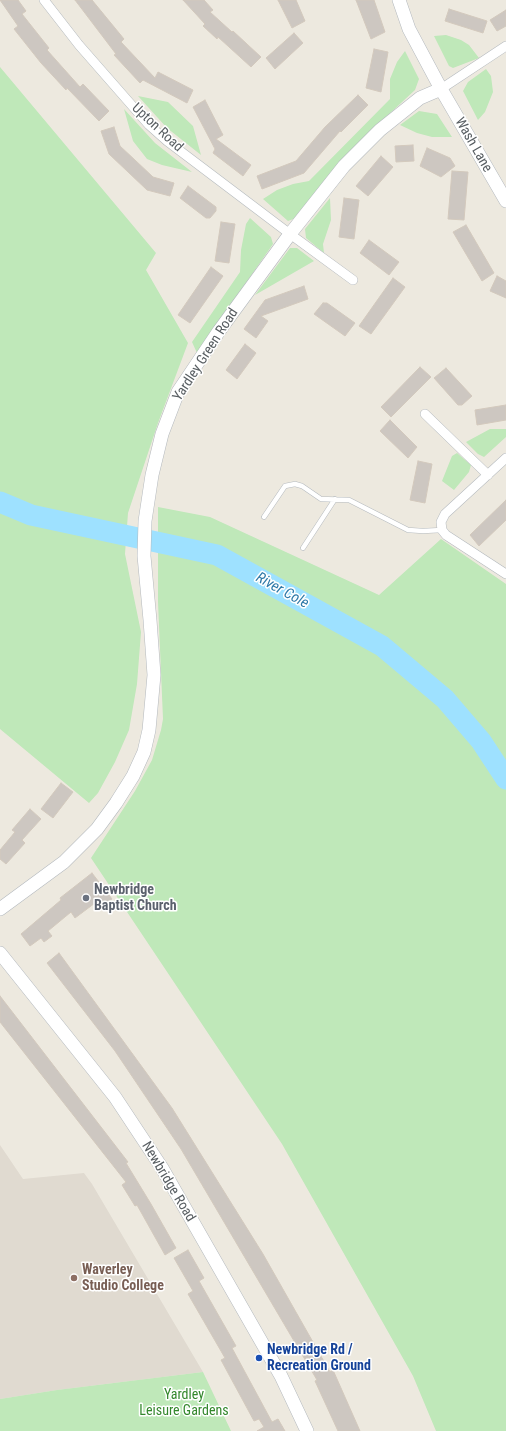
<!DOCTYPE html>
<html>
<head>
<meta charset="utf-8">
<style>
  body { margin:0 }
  canvas { display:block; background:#ede9df }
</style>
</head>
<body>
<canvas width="506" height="1431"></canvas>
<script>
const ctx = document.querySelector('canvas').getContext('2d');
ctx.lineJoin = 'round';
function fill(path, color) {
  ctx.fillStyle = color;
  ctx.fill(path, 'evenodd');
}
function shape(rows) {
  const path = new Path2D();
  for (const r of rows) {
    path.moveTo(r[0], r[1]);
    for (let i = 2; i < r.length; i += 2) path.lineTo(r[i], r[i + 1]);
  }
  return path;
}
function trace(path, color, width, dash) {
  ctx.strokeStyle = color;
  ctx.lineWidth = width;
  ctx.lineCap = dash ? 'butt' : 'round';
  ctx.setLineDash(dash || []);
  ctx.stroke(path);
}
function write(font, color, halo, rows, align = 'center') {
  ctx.font = font + ' "Roboto Condensed",sans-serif';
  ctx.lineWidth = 3;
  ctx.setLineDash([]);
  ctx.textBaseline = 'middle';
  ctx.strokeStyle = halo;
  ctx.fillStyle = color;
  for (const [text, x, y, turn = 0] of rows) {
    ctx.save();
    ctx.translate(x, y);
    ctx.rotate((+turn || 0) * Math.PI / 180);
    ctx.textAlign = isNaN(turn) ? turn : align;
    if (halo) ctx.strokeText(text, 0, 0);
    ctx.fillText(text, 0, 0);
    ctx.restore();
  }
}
fill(shape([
  [0,1145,23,1179,84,1173,92,1184,203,1372,57,1390,0,1399]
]), '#e0dad0');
fill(shape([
  [446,35,461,40,469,45,479,58,453,68,449,66,434,36],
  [405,51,419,79,415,90,358,143,332,171,296,218,288,221,263,199,277,190,293,184,309,181,390,99,390,79,397,62],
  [0,67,156,253,146,270,188,343,158,423,128,513,125,554,141,632,137,684,129,730,115,762,98,793,89,803,0,729],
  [486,69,491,76,493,92,485,112,478,120,463,91,468,82],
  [138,96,168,102,193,126,201,155,167,128],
  [124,109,155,143,192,172,162,165,147,159,133,141],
  [419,111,437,114,452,137,432,137,417,133,400,125],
  [330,198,331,220,323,244,324,253,306,238,305,229],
  [250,218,271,237,273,244,197,353,192,342,240,272,241,250,246,224],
  [290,248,297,248,314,261,255,295],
  [490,429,506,429,506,437,484,457,478,454,466,442],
  [457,453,471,465,469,472,454,490,442,481,452,456],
  [158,507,210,517,379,595,441,539,506,584,506,1431,436,1431,413,1376,282,1144,91,858,135,791,152,760,161,730,163,719,158,602],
  [203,1372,231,1431,0,1431,0,1399,57,1390]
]), '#bfe8b9');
trace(shape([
  [0,502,31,515,217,555,382,646,445,699,481,741,506,779]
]), '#9ee1ff', 21);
const building = shape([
  [0,0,18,0,26,11,22,14,49,48,47,50,80,87,83,84,109,111,99,121,67,88,66,90,41,63,14,29,18,26,0,0],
  [75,0,92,0,124,39,121,42,155,78,158,72,193,90,187,103,143,80,140,83,114,55,116,54,75,0],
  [183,0,204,0,213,10,210,12,232,32,233,31,261,57,251,67,218,37,217,39,203,26,205,24,183,0],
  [278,0,296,0,305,21,292,28,278,0],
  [356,0,374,0,385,32,371,39,356,0],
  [449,9,487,21,483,33,445,21,449,9],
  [506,10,506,26,497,31,490,20,506,10],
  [294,33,303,43,275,69,266,58,294,33],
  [374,49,388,52,381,92,366,88,374,49],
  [358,95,368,105,341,132,340,131,304,173,262,189,257,176,296,161,325,127,358,95],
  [205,100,223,135,216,139,251,165,243,176,213,153,215,149,193,107,205,100],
  [114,127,120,146,135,160,153,177,174,183,170,196,147,190,109,154,101,131,114,127],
  [413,145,414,161,396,162,395,146,413,145],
  [427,148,450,158,455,166,441,177,420,166,427,148],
  [381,156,393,167,368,196,356,186,381,156],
  [452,171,468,172,464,220,448,219,452,171],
  [188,186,216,207,216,211,210,218,206,218,180,198,188,186],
  [344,198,359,200,354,239,339,237,344,198],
  [221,222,235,224,229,263,215,261,221,222],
  [466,225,494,273,482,281,453,232,466,225],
  [369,240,399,262,389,275,360,253,369,240],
  [211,267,223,276,190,323,178,315,211,267],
  [497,276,506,281,506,298,490,291,497,276],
  [393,278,405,287,371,334,359,326,393,278],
  [304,286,308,299,261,316,268,321,256,338,244,329,265,300,304,286],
  [323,303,327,303,355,323,345,336,314,314,323,303],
  [245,344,256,353,237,379,226,370,245,344],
  [420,367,431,377,391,417,381,407,420,367],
  [446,368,472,396,462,405,458,405,434,378,446,368],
  [506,405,506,420,477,425,475,410,506,405],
  [390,420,417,447,408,458,380,431,390,420],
  [418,461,432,464,425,503,410,500,418,461],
  [506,500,506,520,479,546,470,535,506,500],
  [61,783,73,792,53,818,41,809,61,783],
  [30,809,41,819,22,840,25,843,6,864,0,859,0,850,15,832,12,830,30,809],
  [92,873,112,899,103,905,99,900,75,918,71,912,48,931,52,936,44,942,41,938,30,946,21,934,61,900,60,898,92,873],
  [59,953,172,1108,263,1254,330,1372,333,1370,360,1431,338,1431,315,1381,317,1380,181,1149,115,1051,47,963,59,953],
  [0,996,128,1162,126,1163,151,1204,176,1248,165,1255,137,1205,135,1206,122,1185,126,1182,0,1022,0,996],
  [188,1250,204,1278,199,1281,236,1346,232,1348,272,1422,278,1419,285,1431,257,1431,264,1427,259,1419,254,1421,221,1360,225,1358,188,1294,193,1291,174,1258,188,1250]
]);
fill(building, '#cdc7c1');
trace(building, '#d3c9bd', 1);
const lane = shape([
  [264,517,285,486,295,484,302,486,321,499,349,500,408,530,423,531,442,530],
  [303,548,335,499]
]);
const street = shape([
  [44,0,79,45,149,125,167,141,290,234,353,280],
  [441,89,506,46],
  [425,414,488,475],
  [506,458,445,514,441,522,442,530,446,535,506,574]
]);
const secondary = shape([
  [399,0,409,29,441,89,506,201],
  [0,909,64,862,97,829,116,803,133,776,144,752,149,730,154,675,150,620,144,556,145,521,152,475,162,434,178,392,219,331,290,234,344,166,380,130,420,98,441,89],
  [0,953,115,1097,162,1168,281,1376,307,1431]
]);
trace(lane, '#b5babe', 5.5);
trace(street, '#b5babe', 10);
trace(secondary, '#b4b9be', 14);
trace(lane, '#fff', 4.5);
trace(street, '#fff', 9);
trace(secondary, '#fff', 13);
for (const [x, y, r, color] of [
  [86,898,4,"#6b7280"],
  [74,1278,4,"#8d6e63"],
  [259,1358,4,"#1a4fb4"]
]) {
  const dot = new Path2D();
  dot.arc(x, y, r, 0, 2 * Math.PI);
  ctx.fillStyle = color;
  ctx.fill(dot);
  trace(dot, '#fff', 1.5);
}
write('14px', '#585e62', '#fff', [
  ["Upton Road",157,128,43],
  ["Wash Lane",473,145,60],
  ["Yardley Green Road",206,355,-57],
  ["Newbridge Road",168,1182,59]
]);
write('bold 14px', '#5b616d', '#fff', [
  ["Newbridge",94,890],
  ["Baptist Church",94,906]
], 'left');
write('bold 14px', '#785e54', '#fff', [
  ["Waverley",82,1270],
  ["Studio College",82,1286]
], 'left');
write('bold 14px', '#164399', '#fff', [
  ["Newbridge Rd /",267,1350],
  ["Recreation Ground",267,1366]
], 'left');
write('14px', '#33872c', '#fff', [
  ["Yardley",184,1395],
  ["Leisure Gardens",184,1411]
]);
write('italic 15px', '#2e79a8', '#fff', [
  ["River Cole",282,591,29]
]);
</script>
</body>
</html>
